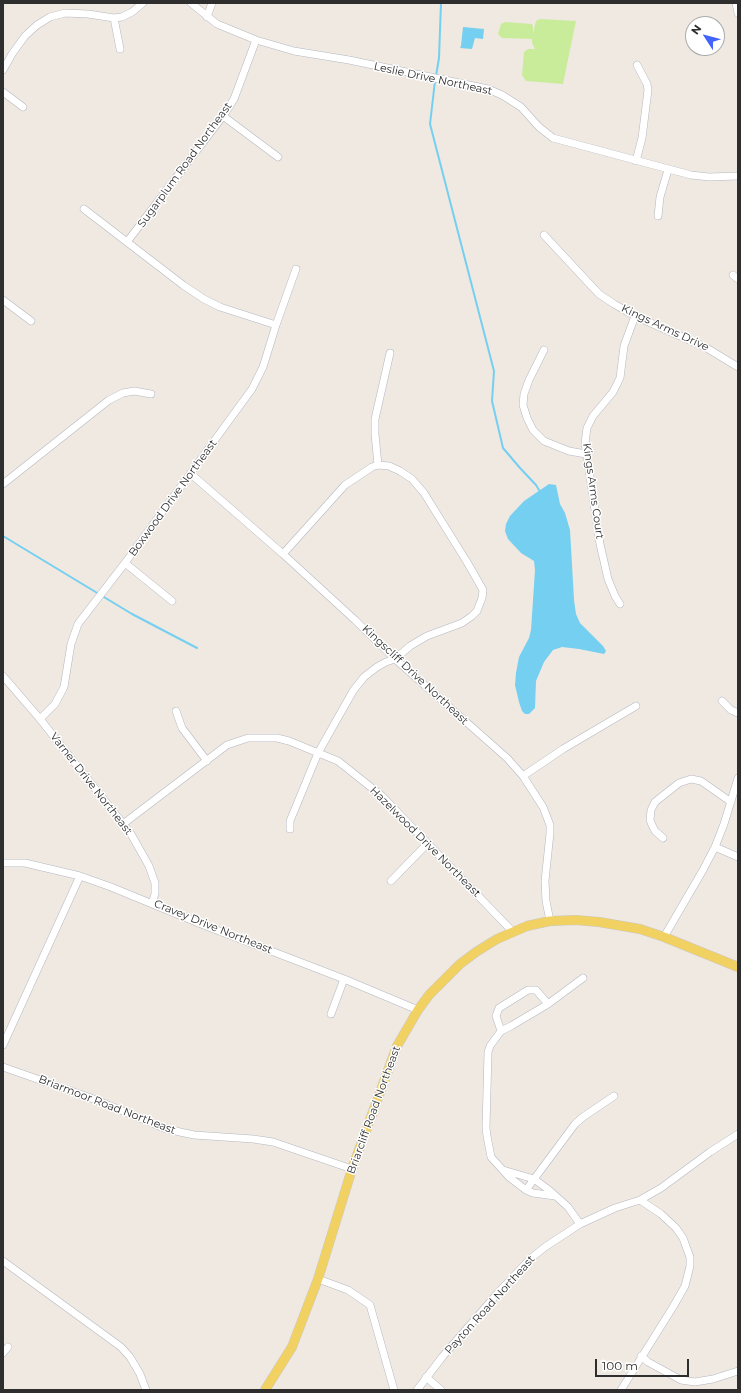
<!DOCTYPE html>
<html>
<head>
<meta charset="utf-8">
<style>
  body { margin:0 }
  #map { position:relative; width:741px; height:1393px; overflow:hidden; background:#efe9e1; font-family:Montserrat,sans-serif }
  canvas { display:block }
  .frame { position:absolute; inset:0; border:4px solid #2e2e2e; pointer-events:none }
  .north { position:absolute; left:685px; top:16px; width:40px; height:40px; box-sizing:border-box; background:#fff; border:1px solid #ababab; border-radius:50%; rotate:306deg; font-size:11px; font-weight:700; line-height:16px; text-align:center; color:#2e2e2e }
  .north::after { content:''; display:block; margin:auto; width:14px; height:18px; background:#4264fb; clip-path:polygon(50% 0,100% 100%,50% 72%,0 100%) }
  .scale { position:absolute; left:595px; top:1359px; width:94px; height:18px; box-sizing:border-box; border:2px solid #2e2e2e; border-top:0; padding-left:5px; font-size:12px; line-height:14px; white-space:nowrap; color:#2e2e2e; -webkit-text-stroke:3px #fff; paint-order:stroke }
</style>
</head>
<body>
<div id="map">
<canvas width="741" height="1393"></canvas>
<div class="frame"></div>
<div class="north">N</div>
<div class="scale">100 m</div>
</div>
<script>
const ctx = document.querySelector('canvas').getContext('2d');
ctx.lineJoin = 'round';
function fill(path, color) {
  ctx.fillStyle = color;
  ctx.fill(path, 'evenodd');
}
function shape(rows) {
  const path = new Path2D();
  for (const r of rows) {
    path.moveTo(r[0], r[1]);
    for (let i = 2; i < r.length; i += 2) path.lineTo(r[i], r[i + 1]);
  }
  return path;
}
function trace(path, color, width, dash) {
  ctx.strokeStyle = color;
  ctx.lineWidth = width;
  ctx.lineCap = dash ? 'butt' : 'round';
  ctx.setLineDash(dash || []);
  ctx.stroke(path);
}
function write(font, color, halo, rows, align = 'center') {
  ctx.font = font + ' Montserrat,sans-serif';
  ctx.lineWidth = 3;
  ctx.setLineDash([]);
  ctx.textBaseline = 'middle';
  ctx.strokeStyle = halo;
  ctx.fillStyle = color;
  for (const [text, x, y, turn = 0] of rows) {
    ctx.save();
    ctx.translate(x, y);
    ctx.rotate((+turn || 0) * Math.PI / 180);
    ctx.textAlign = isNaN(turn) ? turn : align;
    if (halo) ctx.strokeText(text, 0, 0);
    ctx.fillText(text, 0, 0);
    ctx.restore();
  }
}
fill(shape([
  [540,19,576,21,563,84,526,81,522,75,524,52,528,49,535,49,532,43,532,39,502,38,498,34,501,24,505,22,532,24,533,27,533,34,536,21]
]), '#c9ec9a');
fill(shape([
  [463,27,484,29,483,39,475,38,472,49,460,48,461,46],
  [549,484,556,485,560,504,565,513,570,530,574,600,576,614,580,623,603,646,606,651,604,654,579,649,562,647,553,650,544,662,536,681,535,708,529,714,525,714,522,711,519,702,515,685,516,673,519,657,529,638,531,630,535,570,534,561,521,553,508,539,505,531,506,524,510,516,524,501]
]), '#75cff0');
trace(shape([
  [436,76,439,58,441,3],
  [435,81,430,124,494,371,492,401,503,448,520,468,536,485,539,490],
  [3,536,132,614,197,648]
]), '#75cff0', 2);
const minor = shape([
  [191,3,217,24,256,40,294,51,349,60,488,89,502,95,521,107,539,127,553,138,691,175,709,177,738,176],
  [736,3,738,13],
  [207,17,212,3],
  [114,18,120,49],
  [3,70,12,54,25,36,37,25,50,17,65,13,88,14,114,18,122,17,132,12,143,3],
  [3,92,23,107],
  [223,116,278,157],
  [636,161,642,138,648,90,647,84,637,65],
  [84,209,183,285,204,299,220,307,276,325],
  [658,216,660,197,668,170],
  [544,235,599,294,614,304,635,316,705,347,738,367],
  [127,242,223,116,234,99,256,40],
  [733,275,738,279],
  [3,300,31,321],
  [544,350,529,380,524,394,523,405,527,418,533,430,544,441,569,451,586,454],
  [378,465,375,434,375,419,390,353],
  [191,474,283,554,355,620,395,659,507,758,523,776,543,807,550,825,550,833,545,881,546,901,550,921],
  [3,484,109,400,123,393,134,391,151,394],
  [283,554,345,485,372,467,378,465,389,466,400,471,412,479,424,493,467,562,483,590,482,598,477,611,472,616,462,623,427,636,410,646,395,659,386,662,377,667,364,677,353,691,318,753,290,821,290,829],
  [125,563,172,601],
  [620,604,615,596,608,579,600,544,585,443,587,428,593,416,613,392,620,378,624,346,635,316],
  [3,676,40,719,131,834,149,866,155,883,155,894,152,903],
  [722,701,731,710,738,713],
  [176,711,182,728,207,761],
  [40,719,55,704,64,687,71,644,78,624,125,563,252,389,263,367,276,325,296,269],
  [523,776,563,749,636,706],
  [123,824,227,745,248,738,277,738,289,741,338,761,382,796,513,932],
  [663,838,655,831,652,825,650,820,651,810,655,802,679,783,691,779,701,781,731,802],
  [715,847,738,857],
  [3,863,25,863,80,876,111,887,201,924,344,979,418,1010],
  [391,881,428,843],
  [664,937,703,870,715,847,724,824,738,778],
  [331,1014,344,979],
  [501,1031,496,1016,499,1008,528,990,536,990,548,1004],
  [3,1045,80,876],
  [3,1067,91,1098,164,1128,180,1132,194,1135,253,1139,273,1142,352,1169],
  [503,1170,534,1179,549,1190,568,1207,580,1224],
  [526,1190,575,1124,583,1117,614,1096],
  [555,1196,533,1193,526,1190,509,1177,491,1157,487,1136,486,1128,488,1052,490,1046,501,1031,511,1026,548,1004,583,978],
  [3,1261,121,1347,130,1357,140,1374,146,1390],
  [318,1279,348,1290,370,1305,394,1390],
  [3,1353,8,1347],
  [641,1356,648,1362,681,1380,695,1382,713,1379,738,1371],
  [426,1377,441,1390],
  [417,1390,443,1356,497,1294,530,1259,545,1247,580,1224,615,1208,640,1200,661,1188,710,1152,738,1134],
  [621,1390,673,1307,685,1286,690,1266,690,1257,687,1249,683,1238,676,1228,661,1214,640,1200]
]);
const major = shape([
  [265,1390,292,1347,318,1279,352,1169,397,1046,418,1010,429,995,460,964,476,952,497,939,527,926,550,921,576,920,599,922,640,929,664,937,738,967]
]);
trace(minor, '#b4b7c1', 8);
trace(major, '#c9c9c9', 10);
trace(minor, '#fff', 7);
trace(major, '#f2d163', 9);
write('11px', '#2e2e2e', '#fff', [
  ["Leslie Drive Northeast",433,79,12],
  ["Sugarplum Road Northeast",185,165,-54],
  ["Kings Arms Drive",665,328,25],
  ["Kings Arms Court",593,491,82],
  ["Boxwood Drive Northeast",173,498,-54],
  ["Kingscliff Drive Northeast",415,675,43],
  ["Varner Drive Northeast",91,784,52],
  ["Hazelwood Drive Northeast",425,842,45],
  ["Cravey Drive Northeast",213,927,22],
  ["Briarmoor Road Northeast",107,1105,21],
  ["Briarcliff Road Northeast",374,1110,-70],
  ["Payton Road Northeast",490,1305,-48]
]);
</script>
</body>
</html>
